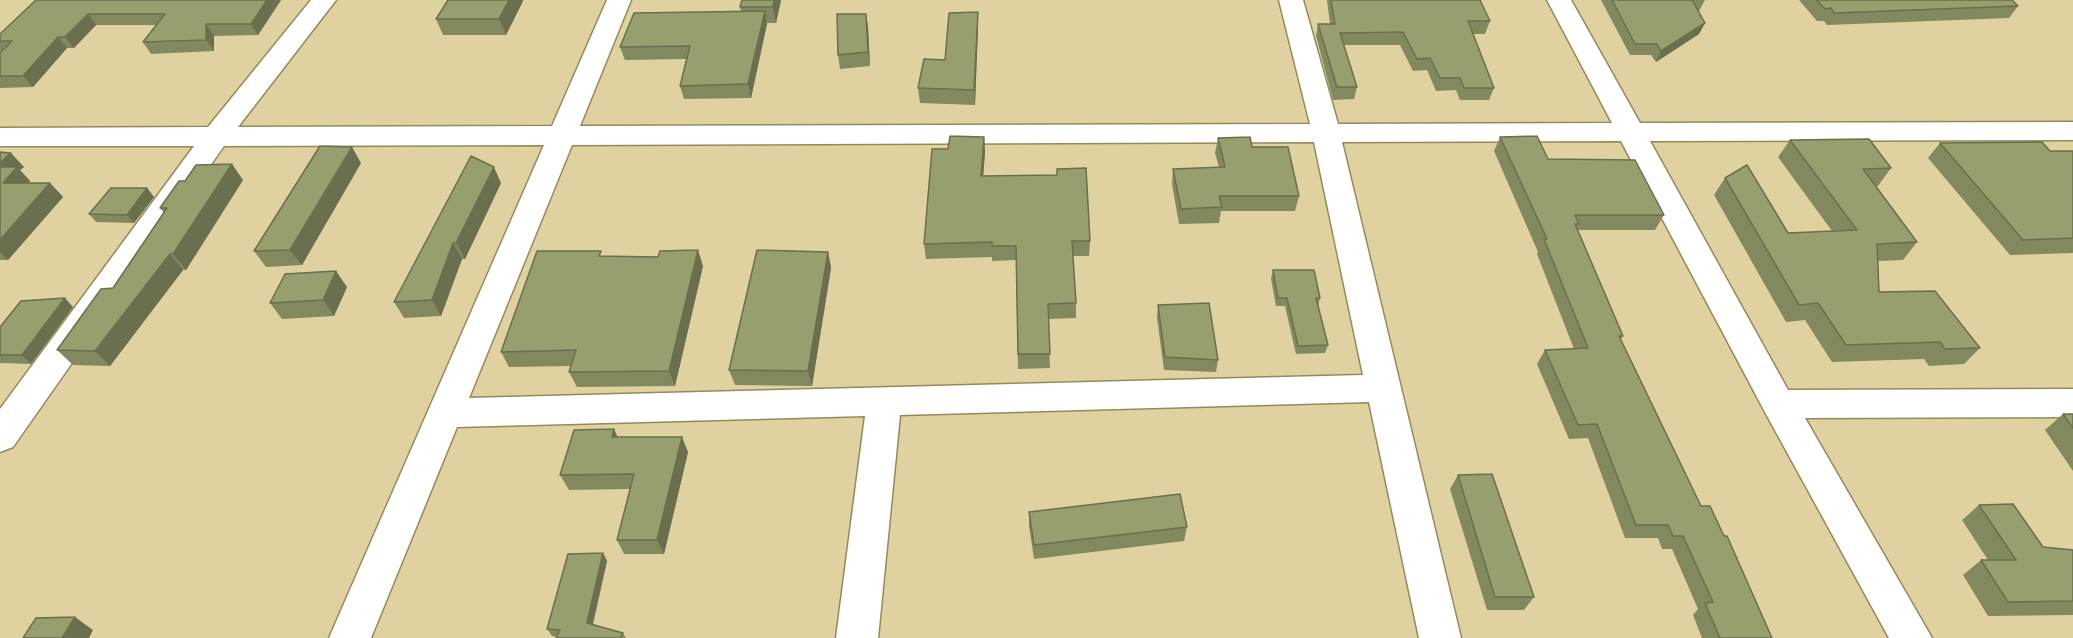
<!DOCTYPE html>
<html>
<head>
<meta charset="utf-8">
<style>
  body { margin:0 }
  canvas { display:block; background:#e0d2a0 }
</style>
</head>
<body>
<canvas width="2073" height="638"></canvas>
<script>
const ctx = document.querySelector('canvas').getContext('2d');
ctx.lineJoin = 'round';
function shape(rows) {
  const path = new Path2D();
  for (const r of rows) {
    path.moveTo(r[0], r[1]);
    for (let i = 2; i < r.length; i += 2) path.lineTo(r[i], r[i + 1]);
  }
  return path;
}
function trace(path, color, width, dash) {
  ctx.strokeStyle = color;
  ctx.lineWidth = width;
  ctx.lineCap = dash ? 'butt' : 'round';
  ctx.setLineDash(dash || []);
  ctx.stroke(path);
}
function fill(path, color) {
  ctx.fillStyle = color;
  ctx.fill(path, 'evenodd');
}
const minor = shape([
  [311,0,336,0,238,127,552,126,607,0,631,0,580,126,1310,124,1279,0,1303,0,1338,124,1612,123,1547,0,1571,0,1640,123,2073,122,2073,140,1650,141,1788,390,2073,389,2073,417,1805,418,1932,638,1889,638,1766,414,1621,141,1342,142,1461,638,1419,638,1369,402,900,415,878,638,836,638,865,416,457,427,371,638,329,638,544,145,224,146,13,447,0,452,0,409,194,146,0,146,0,128,208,127,311,0],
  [1314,142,1363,375,469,398,572,145,1314,142]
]);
trace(minor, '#968959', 3);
fill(minor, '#fff');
fill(shape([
  [36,0,281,0,258,35,214,36,214,51,151,54,143,42,156,25,96,25,74,48,67,48,33,87,0,88,0,53,1,52,0,51,0,34],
  [781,0,776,23,767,23,751,98,684,99,680,86,686,59,625,60,620,47,741,11,740,7],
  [1327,0,1480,0,1490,21,1485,34,1473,34,1494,88,1489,100,1460,100,1456,90,1436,91,1427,70,1413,71,1400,45,1344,45,1357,87,1354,99,1333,100,1316,36,1318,24,1330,24],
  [1601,0,1705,0,1699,11,1698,11,1705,23,1699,34,1656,62,1651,55,1630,55],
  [1799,0,2012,0,2018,6,2009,18,1827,25,1824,21,1817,21],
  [523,1,506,35,443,35,436,19],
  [978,12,978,27,975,105,920,103,918,88,945,60],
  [866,14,868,27,870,66,840,69,838,55],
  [984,137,985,152,983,176,1090,241,1089,256,1073,256,1076,303,1076,318,1048,319,1050,368,1018,369,1016,260,992,261,992,257,926,259,924,244,948,149],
  [1500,137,1664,215,1655,230,1578,230,1623,336,1621,339,1701,506,1724,536,1772,638,1702,638,1693,615,1698,609,1672,549,1662,549,1658,538,1625,538,1588,438,1569,439,1537,364,1545,350,1574,349,1537,254,1538,252,1494,151],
  [1218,138,1252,147,1299,196,1295,211,1221,211,1219,223,1179,224,1172,184,1173,169,1219,167,1215,153],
  [1790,140,1891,168,1878,186,1875,186,1917,242,1903,260,1878,261,1879,292,1980,348,1964,364,1929,366,1924,359,1832,362,1805,320,1786,322,1714,195,1725,178,1788,233,1832,231,1778,157],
  [1940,143,2050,151,2073,151,2073,253,2010,255,1928,158],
  [0,152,24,167,20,170,30,181,28,183,50,183,63,197,8,260,0,260],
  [361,163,302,265,266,267,254,251],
  [243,180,186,270,183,270,110,366,73,365,57,350,113,288,164,213,160,208],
  [501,183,465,259,462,259,441,316,404,318,394,302],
  [147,188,154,197,134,223,96,222,89,214],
  [828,252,831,268,812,386,735,385,729,370],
  [603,256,703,266,675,386,577,387,569,372,571,366,509,367,501,352],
  [1273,270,1320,298,1318,306,1328,345,1325,353,1296,354,1285,306,1276,306,1271,279],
  [347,287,334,316,282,319,270,303],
  [1158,305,1218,360,1216,372,1164,370,1157,318],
  [73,307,31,364,0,363,0,327],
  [2063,414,2073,414,2073,471,2045,430],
  [617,437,688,452,664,554,624,554,617,540,630,489,569,490,560,475],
  [1458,475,1534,597,1524,610,1487,610,1450,489],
  [1979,505,2043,547,2073,550,2073,615,1988,616,1963,575,1981,560,1988,560,1962,520],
  [1029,512,1187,527,1184,541,1034,559,1029,526],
  [603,553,607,561,593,625,623,633,626,638,556,638,557,637,552,636,547,629]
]), '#83895f');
fill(shape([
  [267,0,281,0,258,35,251,24],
  [509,0,523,0,523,1,506,35,499,19],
  [774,0,781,0,776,23,773,7],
  [765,11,767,24,751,98,748,84],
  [978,12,978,27,975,105,974,90],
  [88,14,96,25,74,48,65,37],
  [866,14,868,27,870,66,868,52],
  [1705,23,1699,34,1656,62,1661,51],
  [206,24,214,36,214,51,206,40],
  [58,37,67,48,33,87,23,76],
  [984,137,985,152,982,191,981,176],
  [352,147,361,163,302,265,290,250],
  [11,153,24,167,20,170,30,181,17,197,3,183,0,172,0,163],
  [232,164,243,180,186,270,173,254],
  [494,167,501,183,465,259,456,243],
  [50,183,63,197,8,260,0,252,0,240],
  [147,188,154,197,134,223,127,215],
  [453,243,462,259,441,316,432,300],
  [698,250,703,266,675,386,669,371],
  [828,252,831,268,812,386,808,371],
  [170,254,183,270,110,366,95,351],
  [336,271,347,287,334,316,323,300],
  [65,298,73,307,31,364,22,355],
  [614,429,621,444,612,437],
  [682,437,688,452,664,554,657,540],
  [603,553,607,561,591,630,587,623],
  [75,617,93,630,89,638,62,638]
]), '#6a6f4d');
const building = shape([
  [36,0,267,0,251,24,206,24,206,40,143,42,165,14,88,14,65,37,58,37,23,76,0,76,0,53,12,41,0,41,0,34,36,0],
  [448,0,509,0,499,19,436,19,448,0],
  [742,0,774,0,773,7,740,7,742,0],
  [1331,0,1480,0,1490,21,1468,21,1494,88,1464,88,1460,78,1440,78,1430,58,1417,59,1403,32,1340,33,1357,87,1337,87,1318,24,1335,24,1331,0],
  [1612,0,1692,0,1705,23,1661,51,1657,44,1635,44,1612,0],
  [1817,0,2012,0,2018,6,1834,13,1831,8,1825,9,1817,0],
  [765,11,748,84,680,86,690,46,620,47,634,13,765,11],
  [978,12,974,90,918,88,924,59,945,60,949,13,978,12],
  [837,14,866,14,868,52,838,55,837,14],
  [950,136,984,137,981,176,1057,175,1057,169,1086,168,1090,241,1072,241,1076,303,1048,304,1050,354,1018,354,1016,246,992,246,992,242,924,244,932,149,948,149,950,136],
  [1537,136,1548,159,1635,160,1664,215,1575,215,1579,224,1575,224,1623,336,1619,336,1701,506,1710,506,1724,536,1727,536,1772,638,1720,638,1705,603,1713,602,1683,536,1673,536,1668,525,1636,525,1597,424,1578,425,1545,350,1588,348,1544,239,1547,239,1500,137,1537,136],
  [1250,137,1252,147,1288,147,1299,196,1219,196,1222,207,1181,209,1173,169,1225,167,1218,138,1250,137],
  [1869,139,1891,168,1863,169,1917,242,1877,244,1879,292,1935,291,1980,348,1945,349,1940,342,1846,345,1818,303,1799,305,1725,178,1747,165,1788,233,1857,230,1790,140,1869,139],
  [2042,142,2050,151,2073,151,2073,238,2023,240,1940,143,2042,142],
  [320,146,352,147,290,250,254,251,320,146],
  [0,152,11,153,0,163,0,152],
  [471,156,494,167,456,243,453,243,432,300,394,302,471,156],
  [232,164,173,254,170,254,95,351,57,350,101,289,113,288,167,208,160,208,179,181,185,181,196,165,232,164],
  [0,167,17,167,3,183,50,183,0,240,0,167],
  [111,188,147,188,127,215,89,214,111,188],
  [698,250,669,371,569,372,576,350,501,352,537,251,601,251,599,256,658,257,660,251,698,250],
  [757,250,828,252,808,371,729,370,757,250],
  [1273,270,1314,270,1320,298,1316,298,1328,345,1298,346,1287,298,1278,298,1273,270],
  [336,271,323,300,270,303,285,274,336,271],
  [65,298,22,355,0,355,0,327,21,301,65,298],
  [1209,303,1218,360,1165,357,1158,305,1209,303],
  [2063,414,2073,414,2073,428,2063,414],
  [614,429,612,437,682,437,657,540,617,540,634,474,560,475,574,430,614,429],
  [1492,474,1534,597,1495,597,1458,475,1492,474],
  [1180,494,1187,527,1034,545,1029,512,1180,494],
  [2013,504,2043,547,2073,550,2073,601,2008,602,1981,560,2016,560,1979,505,2013,504],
  [603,553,587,623,623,633,620,638,556,638,560,630,547,629,568,554,603,553],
  [75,617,62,638,23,638,36,618,75,617]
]);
fill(building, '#989f6e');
trace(building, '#6a6f4d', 1.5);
</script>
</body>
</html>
